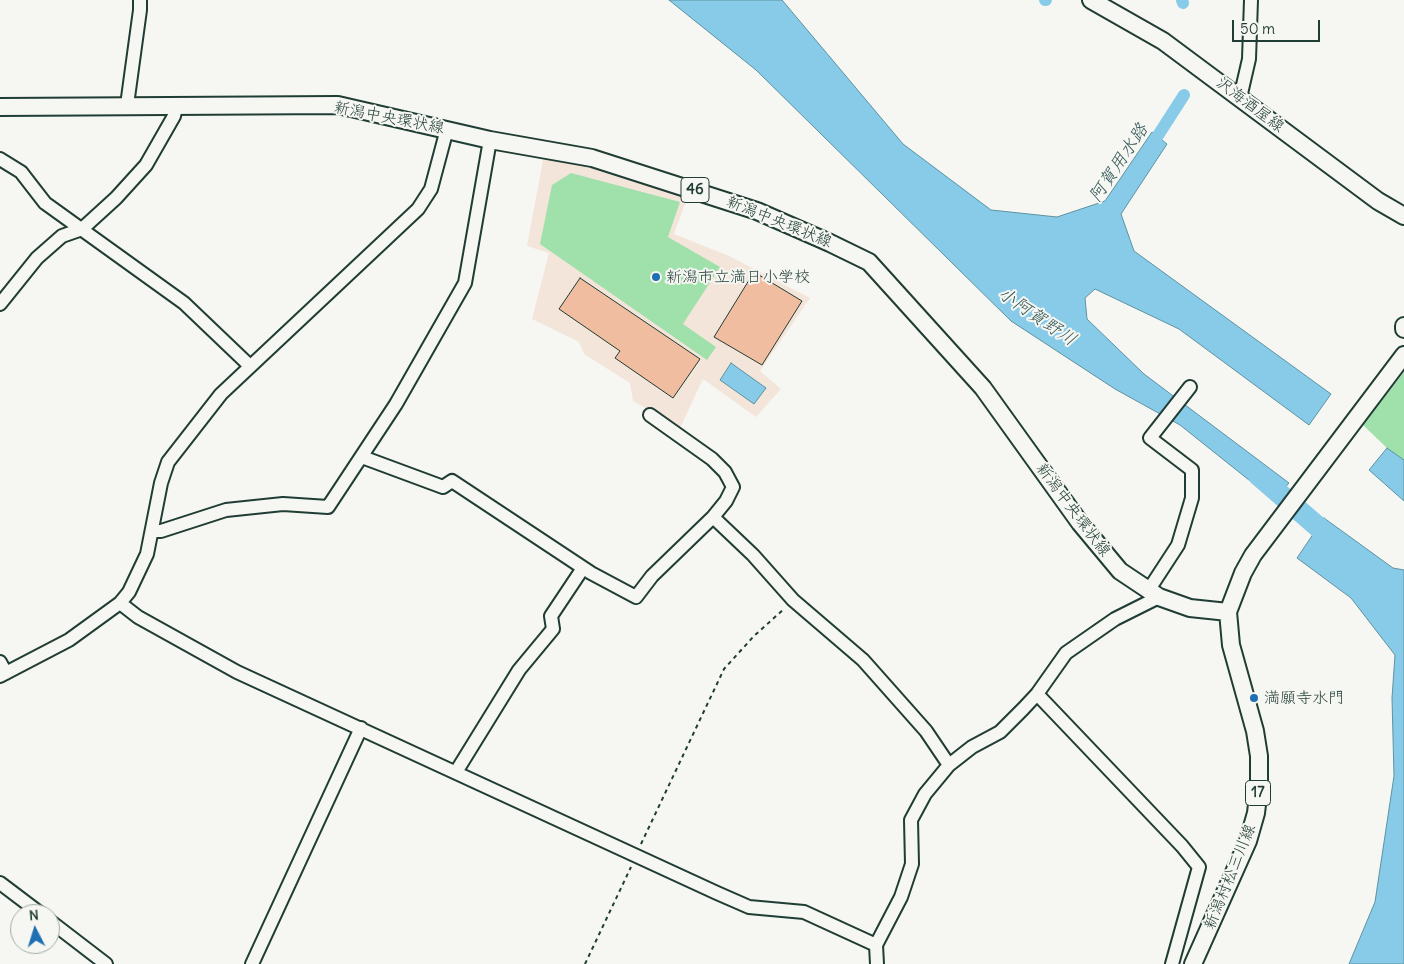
<!DOCTYPE html>
<html>
<head>
<meta charset="utf-8">
<style>
  body { margin:0 }
  #map { position:relative; width:1404px; height:964px; overflow:hidden; background:#f6f6f2; font-family:Delius,sans-serif }
  canvas { display:block }
  .north { position:absolute; left:10px; top:904px; width:50px; height:50px; box-sizing:border-box; background:#f6f6f2; border:1px solid #a0aca6; border-radius:50%; rotate:355deg; font-size:14px; font-weight:700; line-height:20px; text-align:center; color:#1f3d34 }
  .north::after { content:''; display:block; margin:auto; width:18px; height:22px; background:#1f6fb2; clip-path:polygon(50% 0,100% 100%,50% 72%,0 100%) }
  .scale { position:absolute; left:1232px; top:20px; width:88px; height:22px; box-sizing:border-box; border:2px solid #1f3d34; border-top:0; padding-left:6px; font-size:15px; line-height:18px; white-space:nowrap; color:#1f3d34; -webkit-text-stroke:4px #f6f6f2; paint-order:stroke }
</style>
</head>
<body>
<div id="map">
<canvas width="1404" height="964"></canvas>
<div class="north">N</div>
<div class="scale">50 m</div>
</div>
<script>
const ctx = document.querySelector('canvas').getContext('2d');
ctx.lineJoin = 'round';
function fill(path, color) {
  ctx.fillStyle = color;
  ctx.fill(path, 'evenodd');
}
function shape(rows) {
  const path = new Path2D();
  for (const r of rows) {
    path.moveTo(r[0], r[1]);
    for (let i = 2; i < r.length; i += 2) path.lineTo(r[i], r[i + 1]);
  }
  return path;
}
function trace(path, color, width, dash) {
  ctx.strokeStyle = color;
  ctx.lineWidth = width;
  ctx.lineCap = dash ? 'butt' : 'round';
  ctx.setLineDash(dash || []);
  ctx.stroke(path);
}
function write(font, color, halo, rows, align = 'center') {
  ctx.font = font + ' Delius,"Klee One",sans-serif';
  ctx.lineWidth = 4;
  ctx.setLineDash([]);
  ctx.textBaseline = 'middle';
  ctx.strokeStyle = halo;
  ctx.fillStyle = color;
  for (const [text, x, y, turn = 0] of rows) {
    ctx.save();
    ctx.translate(x, y);
    ctx.rotate((+turn || 0) * Math.PI / 180);
    ctx.textAlign = isNaN(turn) ? turn : align;
    if (halo) ctx.strokeText(text, 0, 0);
    ctx.fillText(text, 0, 0);
    ctx.restore();
  }
}
fill(shape([
  [544,155,620,170,689,193,674,234,729,256,810,298,760,371,781,389,756,417,703,379,680,428,633,401,630,383,584,354,579,342,532,319,549,253,527,246]
]), '#f4e5da');
fill(shape([
  [571,173,680,202,668,237,720,267,683,324,716,347,707,360,540,244,552,185],
  [1404,372,1404,460,1387,448,1363,425]
]), '#a0e1ab');
const water = shape([
  [669,0,782,0,903,144,991,210,1057,217,1105,201,1152,132,1167,144,1121,214,1134,251,1331,394,1309,425,1179,329,1095,289,1085,298,1087,319,1144,374,1289,483,1274,500,1180,425,1115,389,1011,321,756,70,669,0],
  [731,363,766,388,754,404,720,380,731,363],
  [1387,448,1404,460,1404,501,1369,470,1387,448],
  [1324,518,1393,568,1404,570,1404,964,1349,964,1375,902,1394,776,1392,698,1395,655,1351,598,1297,558,1324,518]
]);
fill(water, '#87cbe8');
trace(water, '#5d92a0', 1);
trace(shape([
  [1045,0,1046,0],
  [1182,0,1183,3],
  [1148,151,1184,95]
]), '#87cbe8', 12);
trace(shape([
  [1258,475,1339,545]
]), '#87cbe8', 21);
const building = shape([
  [754,272,802,301,762,365,714,337,754,272],
  [580,278,700,359,673,398,615,358,620,351,559,309,580,278]
]);
fill(building, '#f0bda1');
trace(building, '#1f3d34', 1);
const minor = shape([
  [1240,98,1249,59,1251,0],
  [127,105,140,10,140,0],
  [0,159,21,172,45,203,184,303,250,366],
  [0,304,37,258,62,236,82,229,116,198,146,165,174,116,176,107],
  [362,457,443,487,452,481,591,573,636,597,652,576,713,517,726,501,733,487,725,472,712,459,650,415],
  [713,517,753,555,793,600,863,660,926,731,949,765],
  [152,531,161,531,226,510,283,504,328,507,396,404,465,283,490,140],
  [1148,591,1178,545,1192,498,1192,470,1150,438,1190,387],
  [120,603,138,617,237,672,717,893,749,907,804,912,876,945],
  [0,662,6,673],
  [0,676,69,640,120,603,129,592,147,554,161,483,168,462,221,394,418,209,431,189,447,129],
  [1037,694,1182,846,1199,867,1172,964],
  [456,772,519,670,553,629,551,616,583,568],
  [0,883,41,914],
  [50,921,106,964],
  [252,964,361,728],
  [877,964,876,945,901,897,912,864,911,820,925,794,949,765,972,747,1000,732,1023,709,1037,694,1066,653,1115,619,1159,597]
]);
const major = shape([
  [1091,0,1163,41,1378,201,1404,216],
  [0,107,338,105,490,140,592,158,757,211,830,243,869,262,983,388,1080,523,1120,571,1159,597,1190,608,1228,612],
  [1404,326,1404,329],
  [1193,964,1248,841,1256,813,1259,787,1259,756,1255,731,1231,645,1228,612,1243,573,1253,555,1404,355]
]);
trace(minor, '#1f3d34', 16);
trace(major, '#1f3d34', 20);
trace(shape([
  [641,844,724,669,754,636,785,608],
  [585,964,631,867]
]), '#1f3d34', 2, [4, 4]);
trace(minor, '#f6f6f2', 12);
trace(major, '#f6f6f2', 16);
for (const [x, y, r, color] of [
  [656,277,5,"#1f6fb2"],
  [1254,698,5,"#1f6fb2"]
]) {
  const dot = new Path2D();
  dot.arc(x, y, r, 0, 2 * Math.PI);
  ctx.fillStyle = color;
  ctx.fill(dot);
  trace(dot, '#f6f6f2', 2);
}
for (const [x, y, w] of [
  [695,190,28],
  [1258,793,25]
]) {
  const box = new Path2D();
  box.roundRect(x - w / 2, y - 12.5, w, 25, 4);
  ctx.fillStyle = '#f6f6f2';
  ctx.fill(box);
  trace(box, '#1f3d34', 1);
}
write('bold 15px', '#1f3d34', null, [
  ["46",695,190],
  ["17",1258,793]
]);
write('16px', '#1f3d34', '#f6f6f2', [
  ["沢海酒屋線",1250,105,37],
  ["新潟中央環状線",389,118,11],
  ["新潟中央環状線",779,222,22],
  ["新潟中央環状線",1073,510,53],
  ["新潟村松三川線",1230,877,-68]
]);
write('16px', '#1f3d34', '#f6f6f2', [
  ["新潟市立満日小学校",666,277],
  ["満願寺水門",1264,698]
], 'left');
write('italic 18px', '#345958', '#f6f6f2', [
  ["阿賀用水路",1119,163,-56],
  ["小阿賀野川",1037,317,34]
]);
</script>
</body>
</html>
